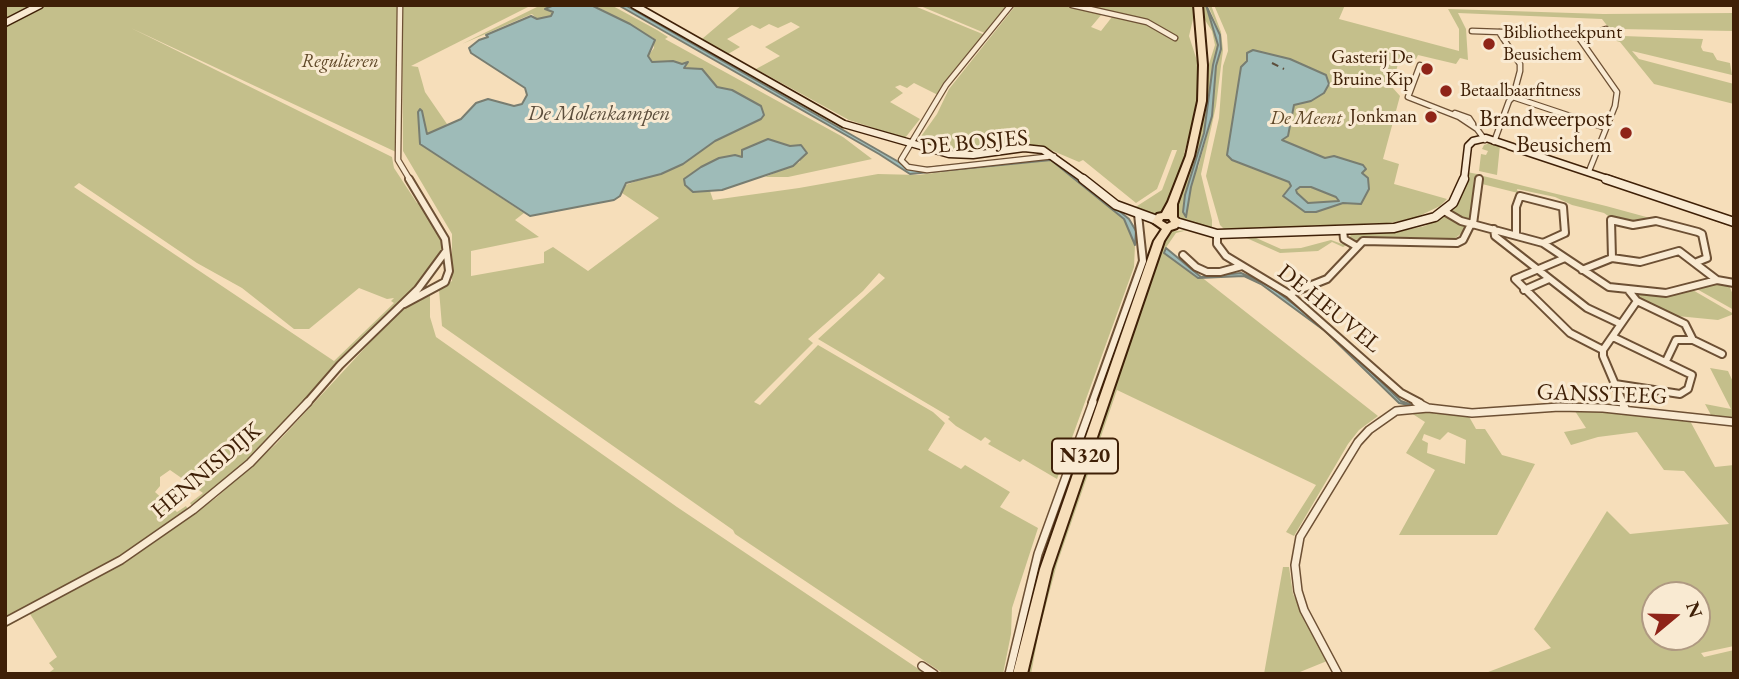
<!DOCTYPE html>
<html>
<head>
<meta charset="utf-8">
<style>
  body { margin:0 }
  #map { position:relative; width:1739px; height:679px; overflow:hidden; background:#f6deba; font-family:"EB Garamond",serif }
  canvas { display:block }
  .frame { position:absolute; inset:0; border:7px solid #3f2007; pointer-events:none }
  .north { position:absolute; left:1641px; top:581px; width:70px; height:70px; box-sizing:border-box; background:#f9ead2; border:2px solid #af9981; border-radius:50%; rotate:71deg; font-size:19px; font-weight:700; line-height:28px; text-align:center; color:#3f2007 }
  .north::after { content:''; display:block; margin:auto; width:24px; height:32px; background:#8f2418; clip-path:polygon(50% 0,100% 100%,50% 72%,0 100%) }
</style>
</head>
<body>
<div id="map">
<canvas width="1739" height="679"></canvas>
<div class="frame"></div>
<div class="north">N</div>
</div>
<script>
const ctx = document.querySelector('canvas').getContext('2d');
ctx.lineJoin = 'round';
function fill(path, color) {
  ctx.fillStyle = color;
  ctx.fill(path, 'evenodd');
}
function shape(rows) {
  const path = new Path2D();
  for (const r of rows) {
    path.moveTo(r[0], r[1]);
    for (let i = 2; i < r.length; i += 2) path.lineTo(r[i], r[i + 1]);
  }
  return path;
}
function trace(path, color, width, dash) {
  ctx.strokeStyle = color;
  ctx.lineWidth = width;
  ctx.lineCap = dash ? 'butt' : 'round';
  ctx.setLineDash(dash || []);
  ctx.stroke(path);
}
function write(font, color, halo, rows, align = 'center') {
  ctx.font = font + ' "EB Garamond",serif';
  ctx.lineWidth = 6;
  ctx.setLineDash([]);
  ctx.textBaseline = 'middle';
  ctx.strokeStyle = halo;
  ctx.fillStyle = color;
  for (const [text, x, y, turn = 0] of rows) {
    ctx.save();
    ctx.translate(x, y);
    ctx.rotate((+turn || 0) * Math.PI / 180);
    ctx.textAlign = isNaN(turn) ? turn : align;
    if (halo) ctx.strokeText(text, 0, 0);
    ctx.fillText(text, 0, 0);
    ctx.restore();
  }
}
fill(shape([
  [5,5,399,5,396,152,131,28,392,157,394,168,417,203,423,204,441,233,443,246,428,274,259,450,221,484,192,506,190,503,203,493,170,470,160,477,160,486,155,492,177,512,186,506,188,510,125,553,5,619],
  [79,183,197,263,242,288,294,329,309,329,359,288,387,299,394,298,391,301,394,303,334,361,74,187],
  [402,5,532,5,411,66,418,67,425,92,447,124,427,135,422,111,420,144,524,213,515,220,539,237,471,251,471,276,544,263,544,252,553,247,588,271,659,218,622,193,623,186,683,164,715,141,762,118,761,106,732,90,717,87,701,69,684,68,688,62,682,64,673,61,652,62,648,56,654,48,653,38,594,5,611,5,657,30,668,37,665,39,843,137,872,159,788,177,765,177,800,162,798,145,790,146,768,139,742,150,742,157,735,155,719,158,684,179,693,192,710,191,713,200,799,188,878,174,918,175,1045,159,1055,163,1124,219,1135,245,1134,267,1057,479,1023,459,1020,462,988,444,991,441,985,437,981,441,956,426,948,419,950,417,818,339,885,278,879,273,863,291,808,339,813,343,754,402,760,405,818,345,933,412,945,423,928,450,961,469,965,465,1010,492,1000,507,1038,528,1012,608,1011,634,1003,674,944,674,735,534,733,530,442,326,439,290,452,281,452,234,403,151],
  [541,5,555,5,547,9,554,12,552,16,537,19,532,14,462,44],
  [625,5,630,5,847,126,843,129],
  [742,5,912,5,985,35,938,95,914,83,907,88,900,85,895,87,903,93,890,102,920,119,905,138,849,120,756,69,780,56,765,47,800,27,791,22,778,28,769,24,760,29,752,25,727,39,740,47,728,54,702,39],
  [918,5,1010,5,987,34],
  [1016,5,1070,5,1090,10,1102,14,1091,27,1101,31,1112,17,1153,22,1080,5,1194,5,1194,15,1189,36,1200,70,1198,106,1184,153,1187,154,1164,213,1151,215,1134,208,1162,190,1177,150,1172,150,1157,189,1136,203,1083,160,1079,162,1039,145,964,151,917,142,937,114,949,89],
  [1201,5,1206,5,1218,47,1213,64,1209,115,1198,157,1198,168,1212,117,1216,66,1220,52,1219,31,1208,5,1211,5,1221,32,1223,50,1216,106,1201,174,1212,220,1212,227,1208,229,1184,220,1174,212,1207,92,1208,67,1215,45,1212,31,1203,17],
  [1214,5,1345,5,1339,19,1459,51,1459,29,1448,9,1603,14,1734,13,1734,31,1618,29,1623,36,1703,39,1701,47,1703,51,1713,53,1717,60,1730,63,1732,75,1632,51,1639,59,1734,84,1734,104,1654,84,1620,42,1600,36,1612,32,1602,19,1458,13,1466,29,1468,60,1460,58,1456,64,1418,55,1416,59,1400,56,1392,87,1400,96,1383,159,1399,164,1394,184,1447,199,1440,206,1417,217,1390,223,1224,229,1220,225,1206,176,1219,118,1223,66,1228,51,1227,35],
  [1490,143,1500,145,1497,175,1479,171,1481,154,1486,155,1488,151,1482,149,1484,145],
  [1467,172,1477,174,1478,179,1474,179,1470,221,1452,214,1450,211,1463,192],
  [1479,175,1606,206,1650,218,1631,221,1611,218,1604,213,1572,205,1555,197,1517,189,1518,193,1482,184],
  [1446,215,1466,223,1463,232,1453,240,1360,238,1343,247,1332,242,1318,251,1280,253,1242,236,1254,237,1281,249,1301,248,1331,240,1342,244,1352,234,1402,231,1425,226],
  [1188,230,1176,233,1165,249,1192,273,1200,276,1378,416,1359,430,1348,444,1294,536,1286,532,1316,485,1117,390,1057,564,1039,631,1031,674,1022,674,1032,628,1166,232],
  [1716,282,1728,283,1734,297,1734,310,1695,288],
  [1691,289,1734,314,1718,320,1667,315,1639,302,1635,294,1674,294],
  [430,295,430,317,436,337,677,507,926,674,47,674,54,669,49,663,57,657,30,614,5,628,5,624,36,610,131,557,216,498,276,444,400,310],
  [1710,368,1728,371,1734,384,1734,418,1711,415,1705,404,1731,409],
  [1573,408,1689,419,1715,467,1734,465,1734,646,1701,653,1704,657,1734,650,1734,674,1483,674,1551,648,1534,629,1607,511,1630,534,1729,524,1684,471,1664,470,1637,432,1598,437,1571,445,1564,432,1586,428],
  [1655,595,1697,595,1697,637,1655,637],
  [1408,411,1467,413,1476,429,1485,429,1502,455,1535,464,1497,535,1399,535,1435,470,1406,453,1425,422],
  [1448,432,1466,440,1465,464,1427,453,1428,443,1422,440,1424,434,1440,440],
  [1283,567,1289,567,1293,594,1327,661,1295,674,1264,674]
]), '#c4bf8b');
const water = shape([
  [554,5,591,5,630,24,655,40,648,56,652,62,673,61,682,64,688,62,684,68,702,69,717,87,732,90,761,106,764,115,761,119,715,141,683,164,661,174,626,183,620,196,614,200,530,216,420,144,418,112,420,109,422,111,427,134,461,119,476,103,488,99,514,106,522,104,527,95,525,88,471,53,469,48,479,40,488,37,486,35,531,16,537,19,551,16,553,12,545,9,554,5],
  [618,5,625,5,911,169,1050,157,1066,167,1129,219,1136,231,1135,245,1124,219,1051,160,910,174,879,154,618,5],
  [1206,5,1220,35,1221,49,1216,66,1212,116,1191,187,1186,217,1183,212,1185,195,1204,133,1213,65,1218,45,1206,5],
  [1253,50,1290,59,1326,75,1329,84,1324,93,1311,101,1294,105,1288,136,1282,140,1325,158,1334,156,1363,165,1366,169,1362,173,1368,178,1369,189,1361,204,1343,203,1316,212,1305,212,1283,196,1291,186,1289,182,1232,160,1227,155,1241,67,1247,61,1247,53,1253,50],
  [1300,187,1311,187,1336,197,1339,201,1308,203,1297,193,1296,190,1300,187],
  [768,139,790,146,801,145,807,153,793,166,722,190,693,192,685,185,684,179,701,167,719,158,735,155,742,157,742,150,768,139],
  [1166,248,1201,277,1241,273,1267,284,1325,328,1401,401,1418,407,1399,403,1325,331,1261,284,1244,276,1198,278,1164,253,1166,248]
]);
fill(water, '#9ebbb8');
trace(water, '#787d71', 2);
trace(shape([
  [1272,63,1284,69]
]), '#5c4e3c', 2, [7, 5]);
const streetFar2 = shape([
  [400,5,398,160,410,180],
  [1011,5,946,85,901,160,908,167,927,170,1054,156],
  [1072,5,1147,22,1175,38],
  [1472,31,1588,35,1606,29],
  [1577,35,1617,92,1615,106,1589,171],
  [1420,65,1408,97,1459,117,1477,129,1485,140],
  [1513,97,1606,128],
  [1455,113,1469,118,1473,124],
  [1494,142,1509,101,1513,97,1520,71,1520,64,1499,32]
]);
const streetFar1 = shape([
  [1444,211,1461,221,1543,243,1609,287,1666,293,1717,280,1734,283],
  [1473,224,1479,179],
  [1494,229,1495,236,1587,308,1621,324],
  [1343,230,1344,239,1356,246],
  [1217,234,1217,244,1226,256,1289,294,1401,393,1420,403],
  [1516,235,1516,207,1520,196,1563,207,1565,233,1543,243],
  [1183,255,1196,267,1207,272,1220,272,1242,266],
  [1565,258,1515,279,1570,333,1603,350],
  [1612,258,1640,262,1679,251,1717,280],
  [1582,270,1612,258,1611,220,1633,225,1656,221,1698,232,1702,234,1707,258,1697,262],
  [1524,290,1549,279],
  [1289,294,1327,279,1363,241,1457,243,1463,240,1471,224],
  [1637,301,1685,324,1693,340,1676,340,1666,361],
  [404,304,445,282,449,271,445,239,409,179],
  [1613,337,1692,375,1688,389,1680,394,1615,384],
  [1693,340,1722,354],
  [307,403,340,365,418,289,446,251],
  [1092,403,1143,261,1138,214],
  [1623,403,1603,356,1603,350,1637,301,1629,291]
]);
const street = shape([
  [1416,402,1428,408,1472,413,1559,407,1603,408,1734,422],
  [1622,402,1626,410],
  [5,622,121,560,193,510,250,463,308,402],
  [922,666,934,674],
  [1009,674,1038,554,1093,402],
  [1338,674,1304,610,1298,591,1295,565,1300,537,1358,442,1369,430,1396,411,1428,408]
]);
const secondaryFar1 = shape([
  [634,5,844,124,949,154,973,155,1024,148,1043,150,1085,180],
  [5,23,40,5],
  [1509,146,1611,180],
  [1464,180,1468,146,1473,141,1486,138,1513,147]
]);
const secondary = shape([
  [1083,179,1116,205,1157,220],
  [1606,179,1734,222],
  [1176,222,1217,234,1394,228,1435,217,1453,203,1464,179]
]);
const highway = shape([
  [1194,5,1202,5,1207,65,1206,101,1194,156,1177,204,1177,217,1181,222,1177,228,1171,230,1164,241,1052,569,1027,674,1013,674,1040,569,1154,241,1162,229,1152,222,1157,214,1162,213,1168,202,1186,156,1198,101,1199,65,1194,5],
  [1163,219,1169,219,1171,222,1167,224,1162,221,1163,219]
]);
trace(streetFar2, '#6d5034', 7);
trace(streetFar1, '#6d5034', 10);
trace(street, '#6d5034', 10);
trace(secondaryFar1, '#3f2007', 9);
trace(secondary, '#3f2007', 11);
trace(highway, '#3f2007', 4);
trace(streetFar2, '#f9ead2', 4.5);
trace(streetFar1, '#f9ead2', 6);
trace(street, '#f9ead2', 7);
trace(secondaryFar1, '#f9ead2', 6);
trace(secondary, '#f9ead2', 8);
fill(highway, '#f6deba');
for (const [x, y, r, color] of [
  [1489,44,7,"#8f2418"],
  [1427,69,7,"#8f2418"],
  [1446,91,7,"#8f2418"],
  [1431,117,7,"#8f2418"],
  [1626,133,7,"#8f2418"]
]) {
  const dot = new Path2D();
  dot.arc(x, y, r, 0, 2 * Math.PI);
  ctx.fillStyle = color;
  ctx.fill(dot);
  trace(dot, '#f9ead2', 2.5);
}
write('19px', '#3f2007', '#f9ead2', [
  ["Bibliotheekpunt",1503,33],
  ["Beusichem",1503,55],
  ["Gasterij De",1413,58,"right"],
  ["Bruine Kip",1413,80,"right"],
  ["Betaalbaarfitness",1460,91],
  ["Jonkman",1417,117,"right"]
], 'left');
write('italic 19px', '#604828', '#f9ead2', [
  ["Regulieren",340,62],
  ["De Meent",1306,119]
]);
write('italic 21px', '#5c4e3c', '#f9ead2', [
  ["De Molenkampen",599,114]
]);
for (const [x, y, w] of [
  [1085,456,66]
]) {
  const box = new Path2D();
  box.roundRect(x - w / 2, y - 17.5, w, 35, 5);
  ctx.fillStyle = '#f9ead2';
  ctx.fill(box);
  trace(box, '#3f2007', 2);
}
write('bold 21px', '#3f2007', null, [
  ["N320",1085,456]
]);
write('23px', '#3f2007', '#f9ead2', [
  ["Brandweerpost",1612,120],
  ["Beusichem",1612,146]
], 'right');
write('23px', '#3f2007', '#f9ead2', [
  ["DE BOSJES",974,143,-5],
  ["DE HEUVEL",1329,309,39],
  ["GANSSTEEG",1602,395,2],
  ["HENNISDIJK",207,471,-40]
]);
</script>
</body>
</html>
